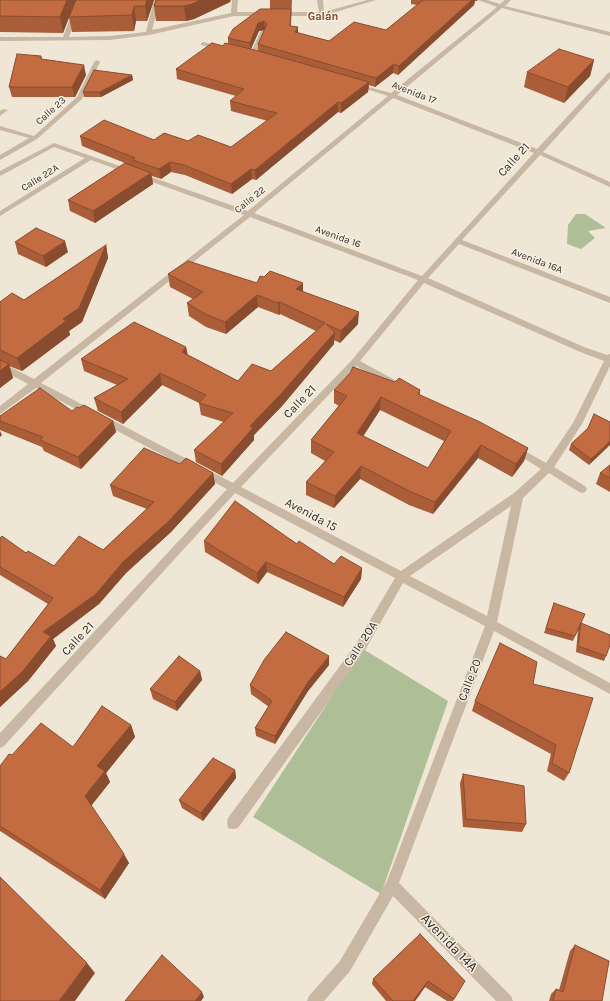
<!DOCTYPE html>
<html>
<head>
<meta charset="utf-8">
<style>
  body { margin:0 }
  canvas { display:block; background:#f0e6d6 }
</style>
</head>
<body>
<canvas width="610" height="1001"></canvas>
<script>
const ctx = document.querySelector('canvas').getContext('2d');
ctx.lineJoin = 'round';
function fill(path, color) {
  ctx.fillStyle = color;
  ctx.fill(path, 'evenodd');
}
function shape(rows) {
  const path = new Path2D();
  for (const r of rows) {
    path.moveTo(r[0], r[1]);
    for (let i = 2; i < r.length; i += 2) path.lineTo(r[i], r[i + 1]);
  }
  return path;
}
function trace(path, color, width, dash) {
  ctx.strokeStyle = color;
  ctx.lineWidth = width;
  ctx.lineCap = dash ? 'butt' : 'round';
  ctx.setLineDash(dash || []);
  ctx.stroke(path);
}
function write(font, color, halo, rows, align = 'center') {
  ctx.font = font + ' Karla,sans-serif';
  ctx.lineWidth = 3;
  ctx.setLineDash([]);
  ctx.textBaseline = 'middle';
  ctx.strokeStyle = halo;
  ctx.fillStyle = color;
  for (const [text, x, y, turn = 0] of rows) {
    ctx.save();
    ctx.translate(x, y);
    ctx.rotate((+turn || 0) * Math.PI / 180);
    ctx.textAlign = isNaN(turn) ? turn : align;
    if (halo) ctx.strokeText(text, 0, 0);
    ctx.fillText(text, 0, 0);
    ctx.restore();
  }
}
fill(shape([
  [576,214,585,214,606,228,588,231,595,238,581,249,567,244,568,225],
  [363,649,448,701,381,894,253,817]
]), '#aebe97');
fill(shape([
  [77,0,83,0,69,37,110,36,146,32,154,0,160,0,152,30,231,13,232,0,238,0,237,12,319,12,317,0,323,0,324,12,367,0,376,0,322,16,234,16,149,35,110,40,0,41,0,37,63,37,77,0],
  [478,0,487,0,500,4,505,0,511,0,505,6,610,32,610,36,502,8,397,95,537,149,608,73,610,72,610,78,543,152,610,182,610,187,540,155,462,240,610,297,610,303,459,244,428,278,584,347,607,355,610,354,610,366,582,424,554,467,585,486,587,489,585,492,582,493,579,492,549,473,523,498,497,622,610,683,610,694,494,631,399,883,511,996,513,1001,496,1001,393,896,350,971,324,1001,307,1001,309,996,340,961,387,881,485,626,403,583,364,652,238,828,233,829,228,828,227,823,228,818,356,644,395,578,235,493,4,746,0,748,0,733,227,489,36,388,0,414,0,406,28,384,0,369,0,362,34,379,244,215,91,160,0,216,0,211,85,158,54,147,2,175,0,176,0,171,54,143,248,211,388,96,354,85,354,83,391,93,497,7,478,0],
  [393,98,534,153,422,276,254,213,393,98],
  [250,217,418,280,352,360,233,483,41,383,250,217],
  [424,283,578,351,604,361,573,423,546,463,518,447,512,447,510,449,512,451,541,469,514,493,401,571,241,487,356,366,398,389,404,389,405,387,404,385,360,361,424,283],
  [511,506,487,616,410,576,511,506],
  [263,30,266,32,256,55,251,56,250,55,260,32,263,30],
  [203,42,225,47,226,48,223,50,201,45,201,43,203,42],
  [97,60,100,62,82,99,37,139,0,160,0,155,29,138,0,130,0,126,34,136,77,97,94,62,97,60],
  [3,109,8,110,0,116,0,111,3,109]
]), '#c7b7a3');
fill(shape([
  [0,0,154,0,147,21,136,21,134,31,72,32,69,17,63,33,0,32],
  [270,0,292,0,291,26,298,33,329,41,386,30,417,5,411,4,411,0,478,0,477,1,475,1,474,5,398,75,393,73,375,87,369,85,368,92,341,113,338,112,256,180,252,179,232,194,185,175,171,172,161,179,152,176,153,184,95,223,70,211,68,200,125,163,82,146,80,136,154,140,188,141,231,147,268,121,231,111,230,101,236,96,177,79,176,69,228,44,228,38,270,9],
  [265,30,258,44,258,51,251,49,259,31],
  [230,2,194,19,186,21,156,21,154,6],
  [41,56,42,59,86,75,75,97,12,97,9,87],
  [594,60,590,76,564,103,524,87,527,72],
  [132,75,133,80,101,97,84,97,83,92],
  [15,242,68,252,46,267,18,254],
  [106,245,108,258,82,322,69,331,70,335,22,371,9,366,13,378,0,388,0,302,24,300],
  [168,274,257,283,303,292,358,324,340,343,334,340,334,344,282,406,254,435,254,440,222,476,196,462,194,450,224,422,201,415,199,403,162,385,123,424,98,411,94,398,117,385,84,371,81,359,186,347,188,355,238,381,271,371,316,331,280,314,279,315,258,307,226,334,206,327,189,316,187,303,193,299,170,287],
  [395,382,420,390,420,395,528,448,524,461,512,477,478,458,433,514,409,505,360,479,334,508,306,495,306,482,325,461,311,453,311,440,339,406,334,403,334,390],
  [380,410,444,441,428,468,363,436],
  [79,408,113,421,116,432,81,469,44,451,42,447,0,430,0,416,72,411],
  [610,422,589,465,569,450,571,444],
  [180,464,213,473,215,484,171,532,126,573,99,604,53,639,56,646,28,681,0,707,0,656,6,659,48,604,0,575,0,538,26,553,54,566,103,550,147,509,113,496,110,485],
  [610,465,610,492,596,484,600,473],
  [204,541,297,544,334,564,362,568,361,579,343,607,267,572,258,584,205,552],
  [554,603,581,623,606,656,604,661,576,652,578,629,573,641,544,633],
  [329,665,308,691,275,744,256,736,255,728,269,707,251,694,250,685],
  [200,671,202,680,177,711,153,699,150,689],
  [533,684,569,773,564,781,547,771,551,754,472,711,475,701],
  [131,725,135,737,106,773,110,782,91,806,129,863,105,899,0,831,0,766,12,755,73,747],
  [235,770,236,778,203,821,182,808,179,800],
  [463,774,526,824,522,832,463,827,460,783],
  [575,945,602,1001,549,1001,551,994,556,989,559,990,570,951],
  [373,979,465,981,453,1001,447,1001,425,987,415,1001,386,1001,372,984]
]), '#a95d38');
fill(shape([
  [67,0,76,0,63,33,60,17],
  [147,0,154,0,147,21,145,6],
  [201,0,231,0,230,2,194,19,186,21,184,6],
  [472,0,475,0,474,5,398,75,399,66],
  [134,6,136,21,134,31,132,15],
  [264,21,265,30,259,31,250,51,250,43,258,23],
  [298,27,298,36,295,32],
  [594,60,590,76,564,103,568,87],
  [394,64,393,73,375,87,376,78],
  [84,65,86,75,75,97,72,87],
  [132,75,133,80,101,97,100,92],
  [369,82,368,92,341,113,341,103],
  [338,102,338,112,256,180,255,170],
  [170,162,171,172,161,179,159,169],
  [251,169,252,179,232,194,231,184],
  [151,173,153,184,95,223,93,211],
  [65,241,68,252,46,267,43,256],
  [106,245,108,258,82,322,69,331,70,335,22,371,17,358,63,319],
  [303,283,303,296,296,289],
  [257,295,258,307,226,334,225,322],
  [280,302,280,314,279,315,278,303],
  [359,312,358,324,340,343,341,331],
  [335,332,334,344,282,406,254,435,254,440,222,476,221,464,250,426],
  [186,347,188,359,182,352],
  [9,364,13,378,0,388,0,371],
  [160,373,162,385,123,424,121,412],
  [381,397,380,410,357,446,357,433],
  [113,421,116,432,81,469,78,457],
  [0,431,2,435,0,437],
  [610,441,610,445,589,465,591,459],
  [481,445,478,458,433,514,435,502],
  [528,448,524,461,512,477,516,464],
  [361,466,360,479,334,508,335,496],
  [213,473,215,484,171,532,126,573,99,604,53,639,56,646,28,681,0,707,0,692,43,632,123,562],
  [266,562,267,572,258,584,257,573],
  [362,568,361,579,343,607,344,597],
  [329,656,329,665,308,691,275,744,275,736,308,682],
  [200,671,202,680,177,711,175,702],
  [131,725,135,737,106,773,110,782,90,807,85,796,97,766],
  [235,770,236,778,203,821,201,813],
  [124,854,129,863,105,899,100,890],
  [87,963,95,973,75,1001,59,1001],
  [428,981,425,987,415,1001,413,1001],
  [202,992,204,997,201,1001,195,1001]
]), '#894c2e');
const building = shape([
  [0,0,67,0,60,17,0,16,0,0],
  [76,0,147,0,145,6,134,6,132,15,69,17,76,0],
  [156,0,201,0,192,4,184,6,154,6,156,0],
  [423,0,472,0,399,66,394,64,376,78,258,44,267,24,264,21,258,23,250,43,228,38,233,29,260,9,291,9,290,26,298,27,295,32,329,41,354,22,386,30,423,0],
  [212,43,223,46,225,43,251,49,369,82,341,103,338,102,255,170,251,169,231,184,184,165,170,162,159,169,133,160,135,158,80,136,104,120,154,140,164,133,188,141,198,135,231,147,277,113,230,101,244,89,176,69,212,43],
  [559,49,594,60,568,87,527,72,559,49],
  [17,54,41,56,41,59,84,65,72,87,9,87,17,54],
  [94,70,132,75,100,92,83,92,94,70],
  [125,163,151,173,93,211,68,200,125,163],
  [36,228,65,241,43,256,15,242,36,228],
  [106,245,79,308,63,319,66,321,17,358,0,350,0,302,12,293,24,300,106,245],
  [188,261,257,283,260,276,264,277,270,271,303,283,296,289,359,312,341,331,326,324,335,332,281,394,250,426,253,428,221,464,194,450,233,413,199,403,206,395,160,373,121,412,94,398,128,379,81,359,134,322,186,347,182,352,238,381,252,364,271,371,325,323,280,302,278,303,257,295,225,322,205,314,187,303,203,292,168,274,188,261],
  [0,360,9,364,0,371,0,360],
  [353,367,395,382,399,378,420,390,418,394,480,422,528,448,516,464,481,445,435,502,411,492,361,466,335,496,306,482,334,452,311,440,347,396,334,390,350,373,353,367],
  [381,397,451,431,428,468,357,433,381,397],
  [40,388,72,411,77,407,79,408,84,405,113,421,78,457,40,440,43,437,0,421,0,416,40,388],
  [594,414,610,422,610,441,591,459,571,444,588,428,594,414],
  [144,448,180,464,186,458,213,473,169,521,123,562,96,594,43,632,51,636,23,671,0,692,0,656,6,659,53,598,0,567,0,538,2,536,26,553,28,551,54,566,79,536,103,550,154,502,110,485,144,448],
  [610,465,610,478,600,473,610,465],
  [235,501,297,544,299,541,334,564,341,556,362,568,344,597,266,562,257,573,204,541,235,501],
  [554,603,585,614,575,636,546,628,554,603],
  [581,623,610,635,610,645,606,656,578,646,581,623],
  [286,632,329,656,308,682,275,736,255,728,272,701,250,685,264,660,286,632],
  [500,643,537,662,533,684,593,698,569,773,552,763,556,745,475,701,500,643],
  [179,656,200,671,175,702,150,689,179,656],
  [102,706,131,725,97,766,105,771,85,796,124,854,100,890,0,826,0,766,9,754,12,755,41,723,73,747,102,706],
  [213,758,235,770,201,813,179,800,213,758],
  [463,774,524,786,526,824,466,819,463,774],
  [0,877,87,963,59,1001,0,1001,0,877],
  [420,934,465,981,454,999,428,981,413,1001,393,1001,373,979,420,934],
  [575,945,609,961,602,1001,553,1001,556,989,563,992,575,945],
  [162,955,202,992,195,1001,125,1001,162,955]
]);
fill(building, '#c46c41');
trace(building, '#894c2e', 1);
write('10px', '#322a25', '#f8f0e2', [
  ["Avenida 17",414,93,21],
  ["Calle 23",51,111,-42],
  ["Calle 22A",40,178,-32],
  ["Calle 22",250,200,-39],
  ["Avenida 16",338,237,20],
  ["Avenida 16A",537,261,21]
]);
write('bold 11px', '#803f20', '#f8f0e2', [
  ["Galán",323,17]
]);
write('12px', '#322a25', '#f8f0e2', [
  ["Calle 21",514,160,-48],
  ["Calle 21",300,402,-46],
  ["Avenida 15",311,515,28],
  ["Calle 21",78,639,-47],
  ["Calle 20A",361,644,-57],
  ["Calle 20",470,680,-69]
]);
write('14px', '#322a25', '#f8f0e2', [
  ["Avenida 14A",449,943,46]
]);
</script>
</body>
</html>
